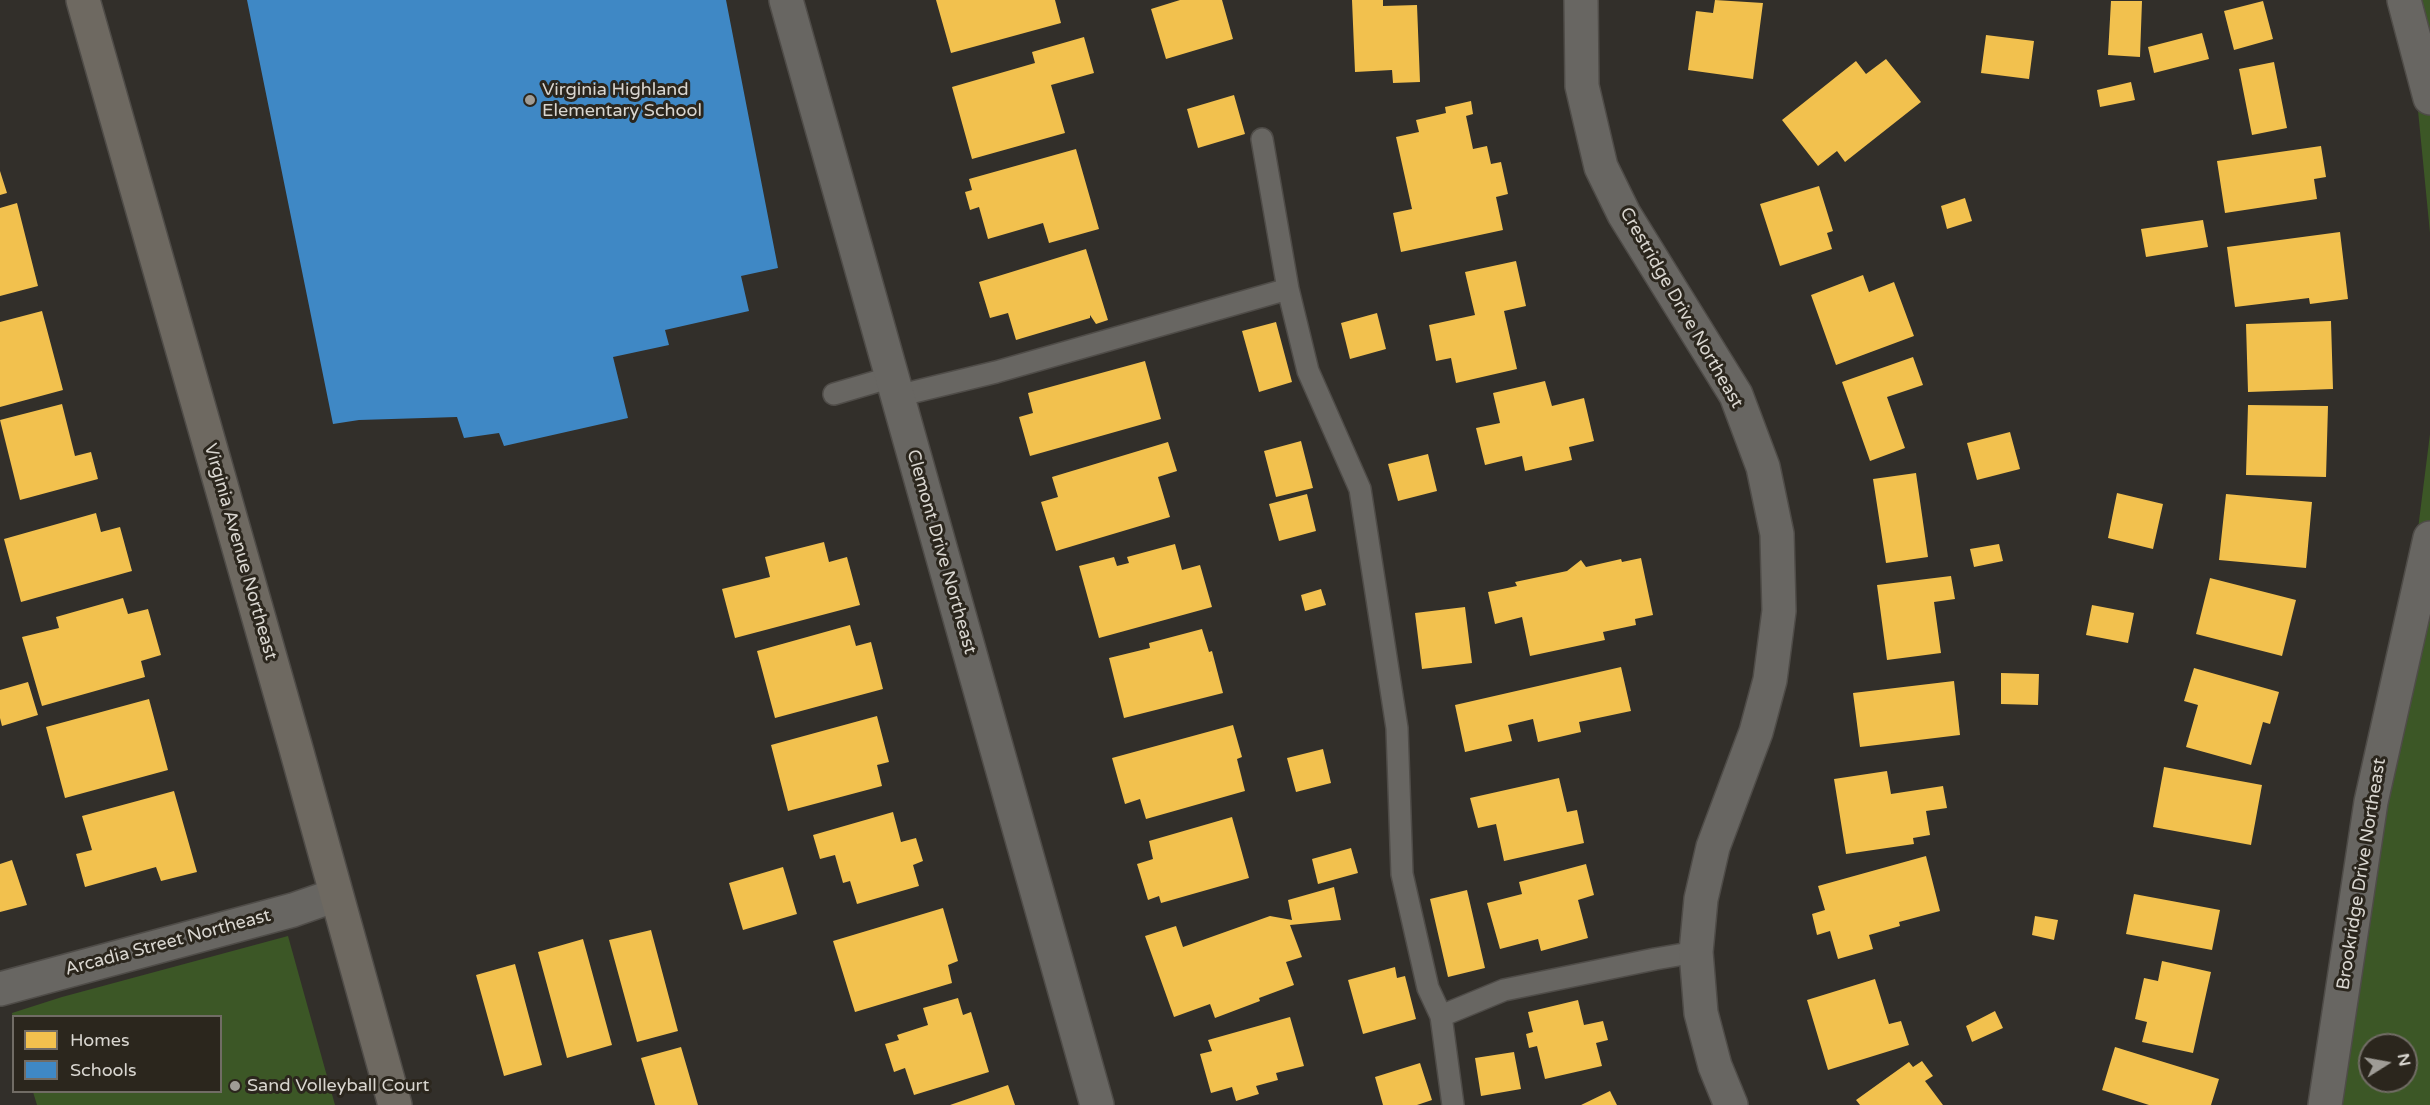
<!DOCTYPE html>
<html>
<head>
<meta charset="utf-8">
<style>
  body { margin:0 }
  #map { position:relative; width:2430px; height:1105px; overflow:hidden; background:#322f2a; font-family:"Varela Round",sans-serif }
  canvas { display:block }
  .legend { position:absolute; left:12px; top:1015px; width:210px; height:78px; box-sizing:border-box; background:#2b261d; border:2px solid #716c65; margin:0; padding:8px 10px; list-style:none; font-size:18px; color:#d9d6d0 }
  .legend li { display:flex; align-items:center; gap:12px; height:30px }
  .legend b { width:30px; border:2px solid #716c65 }
  .north { position:absolute; left:2358px; top:1033px; width:60px; height:60px; box-sizing:border-box; background:#2b261d; border:2px solid #716c65; border-radius:50%; rotate:79deg; font-size:16px; font-weight:700; line-height:24px; text-align:center; color:#d9d6d0 }
  .north::after { content:''; display:block; margin:auto; width:21px; height:27px; background:#9f9c96; clip-path:polygon(50% 0,100% 100%,50% 72%,0 100%) }
</style>
</head>
<body>
<div id="map">
<canvas width="2430" height="1105"></canvas>
<ul class="legend">
<li><b style="height:16px;background:#f2c14e"></b>Homes</li>
<li><b style="height:16px;background:#3f88c5"></b>Schools</li>
</ul>
<div class="north">N</div>
</div>
<script>
const ctx = document.querySelector('canvas').getContext('2d');
ctx.lineJoin = 'round';
function fill(path, color) {
  ctx.fillStyle = color;
  ctx.fill(path, 'evenodd');
}
function shape(rows) {
  const path = new Path2D();
  for (const r of rows) {
    path.moveTo(r[0], r[1]);
    for (let i = 2; i < r.length; i += 2) path.lineTo(r[i], r[i + 1]);
  }
  return path;
}
function trace(path, color, width, dash) {
  ctx.strokeStyle = color;
  ctx.lineWidth = width;
  ctx.lineCap = dash ? 'butt' : 'round';
  ctx.setLineDash(dash || []);
  ctx.stroke(path);
}
function write(font, color, halo, rows, align = 'center') {
  ctx.font = font + ' "Varela Round",sans-serif';
  ctx.lineWidth = 6;
  ctx.setLineDash([]);
  ctx.textBaseline = 'middle';
  ctx.strokeStyle = halo;
  ctx.fillStyle = color;
  for (const [text, x, y, turn = 0] of rows) {
    ctx.save();
    ctx.translate(x, y);
    ctx.rotate((+turn || 0) * Math.PI / 180);
    ctx.textAlign = isNaN(turn) ? turn : align;
    if (halo) ctx.strokeText(text, 0, 0);
    ctx.fillText(text, 0, 0);
    ctx.restore();
  }
}
fill(shape([
  [2398,0,2430,0,2430,233,2411,39],
  [2430,434,2430,1105,2316,1105,2384,798],
  [2370,1045,2406,1045,2406,1081,2370,1081],
  [288,936,335,1105,37,1105,33,1092,220,1092,220,1016,14,1016,13,1019,12,1013,62,997]
]), '#3c5726');
fill(shape([
  [936,0,1055,0,1061,23,951,53],
  [1180,0,1222,0,1233,39,1166,59,1151,9],
  [1352,0,1383,0,1383,6,1417,5,1420,82,1393,83,1392,70,1355,72],
  [1715,0,1763,3,1753,79,1688,70,1696,11,1713,13],
  [2111,1,2142,1,2140,57,2108,55],
  [2263,1,2273,39,2234,50,2224,11],
  [2202,33,2209,59,2154,73,2148,47],
  [1986,35,2034,41,2029,79,1981,73],
  [1084,37,1094,73,1051,85,1065,133,972,159,952,87,1035,63,1032,52],
  [1886,59,1921,102,1845,162,1837,151,1818,166,1782,120,1856,61,1866,74],
  [2274,62,2287,128,2252,135,2239,69],
  [2131,82,2135,100,2100,107,2097,90],
  [1234,95,1245,134,1198,148,1187,109],
  [1471,101,1473,114,1466,116,1473,149,1487,146,1491,164,1501,162,1508,194,1496,197,1503,230,1401,252,1393,213,1412,209,1396,137,1419,132,1416,120,1446,113,1445,107],
  [2321,146,2326,177,2314,179,2317,199,2225,213,2217,161],
  [1076,149,1099,229,1049,243,1043,223,988,239,979,207,970,210,965,192,972,190,969,179],
  [0,171,7,193,0,195],
  [1819,186,1833,231,1827,233,1832,249,1780,266,1760,204],
  [1965,198,1972,221,1947,229,1941,206],
  [17,203,38,286,0,296,0,208],
  [2203,220,2208,247,2146,257,2141,229],
  [2340,232,2348,299,2310,304,2309,298,2235,307,2227,247],
  [1086,249,1108,320,1096,324,1090,315,1090,318,1016,340,1008,313,990,318,979,282],
  [1516,261,1526,306,1504,311,1517,369,1456,383,1451,358,1436,361,1429,325,1475,315,1465,272],
  [1863,275,1869,292,1894,282,1914,336,1836,365,1811,295],
  [42,311,63,390,0,407,0,322],
  [1377,313,1386,349,1350,359,1341,323],
  [2331,321,2333,389,2248,392,2246,324],
  [1276,322,1292,382,1259,392,1242,331],
  [1913,357,1923,385,1887,397,1905,448,1870,461,1842,382],
  [1145,361,1161,419,1030,456,1019,417,1033,413,1028,393],
  [1545,381,1552,406,1584,398,1594,441,1569,447,1572,460,1525,471,1522,456,1485,465,1476,428,1500,423,1493,393],
  [62,404,75,456,91,452,98,479,20,500,0,420],
  [2248,405,2328,406,2326,477,2246,475],
  [2010,432,2020,469,1977,480,1967,443],
  [1301,441,1313,488,1276,497,1264,451],
  [1168,442,1177,471,1158,477,1170,517,1056,551,1041,502,1058,497,1052,477],
  [1428,454,1437,491,1398,501,1388,464],
  [1916,473,1928,557,1886,563,1873,479],
  [2117,493,2163,504,2153,549,2108,538],
  [1307,494,1316,531,1279,541,1269,504],
  [2226,494,2312,502,2306,568,2219,560],
  [96,513,101,532,120,527,132,571,21,602,4,539],
  [824,542,829,562,847,557,860,605,735,638,722,589,770,577,765,557],
  [1175,544,1182,570,1200,565,1212,607,1099,638,1079,566,1114,557,1117,566,1129,563,1127,557],
  [1999,544,2003,561,1974,567,1970,549],
  [1641,558,1653,615,1635,619,1636,625,1603,632,1605,640,1530,656,1522,617,1495,624,1488,592,1517,586,1515,582,1567,571,1581,560,1586,567,1621,559,1622,562],
  [1951,576,1955,599,1934,602,1941,653,1887,660,1877,585],
  [2210,578,2296,600,2282,656,2196,634],
  [1321,589,1326,605,1305,611,1301,595],
  [123,598,128,614,148,609,161,655,141,661,145,677,42,706,22,637,59,628,56,617],
  [2092,605,2134,613,2128,643,2086,635],
  [1465,607,1472,663,1422,669,1415,613],
  [850,625,856,646,871,642,883,689,775,718,757,651],
  [1202,629,1209,652,1212,651,1223,693,1124,718,1109,658,1150,648,1149,643],
  [1621,667,1631,711,1579,722,1581,732,1538,742,1533,719,1508,725,1512,741,1465,752,1455,705],
  [2194,668,2279,692,2270,724,2263,722,2251,765,2186,747,2198,705,2184,701],
  [2001,673,2039,674,2038,705,2001,704],
  [1954,681,1960,735,1860,747,1853,693],
  [28,682,38,715,2,726,0,718,0,690],
  [149,699,168,770,65,798,46,727],
  [877,716,889,762,877,765,882,786,788,811,771,745],
  [1233,725,1242,757,1237,759,1245,791,1146,819,1140,799,1125,804,1112,758],
  [1323,749,1331,783,1296,792,1287,758],
  [2164,767,2262,785,2251,845,2153,827],
  [1887,771,1891,794,1943,786,1947,808,1926,811,1930,835,1913,838,1914,844,1846,854,1834,779],
  [1559,778,1567,812,1577,810,1584,843,1504,861,1496,824,1478,828,1470,798],
  [174,791,197,872,161,881,156,867,85,887,76,854,92,850,82,816],
  [893,812,901,842,916,838,923,861,913,865,919,886,857,904,850,881,843,883,835,855,820,859,813,835],
  [1232,817,1249,878,1161,903,1159,896,1148,900,1137,864,1153,859,1149,841],
  [1351,848,1358,873,1318,884,1312,859],
  [1926,856,1940,911,1899,922,1900,926,1869,935,1873,949,1838,959,1830,931,1817,935,1812,914,1825,910,1818,886],
  [12,860,27,905,0,912,0,864],
  [1586,864,1594,895,1578,900,1588,938,1541,951,1538,939,1500,949,1487,903,1522,894,1519,882],
  [783,867,797,914,743,930,729,883],
  [1334,887,1341,920,1290,925,1302,957,1286,962,1294,985,1259,998,1260,1001,1215,1018,1210,1004,1174,1017,1145,936,1176,926,1183,947,1270,916,1292,920,1288,900],
  [1467,890,1485,968,1448,977,1430,899],
  [2134,894,2220,910,2212,950,2126,934],
  [943,908,958,961,948,965,952,983,855,1012,833,941],
  [2035,916,2058,920,2054,940,2032,935],
  [651,930,678,1031,637,1042,609,940],
  [583,939,612,1045,567,1058,538,952],
  [2162,961,2211,972,2193,1053,2142,1042,2147,1022,2135,1019,2144,978,2158,981],
  [515,964,542,1065,504,1076,476,975],
  [1395,967,1397,978,1405,976,1416,1019,1363,1034,1348,980],
  [1875,979,1889,1024,1901,1021,1909,1045,1828,1070,1807,1000],
  [958,998,963,1015,971,1012,989,1072,914,1095,905,1068,894,1072,885,1044,899,1040,897,1035,928,1025,923,1008],
  [1578,1000,1584,1025,1603,1021,1608,1040,1596,1043,1602,1066,1545,1079,1537,1046,1529,1048,1526,1034,1533,1032,1528,1012],
  [1995,1011,2003,1028,1972,1042,1966,1026],
  [1290,1017,1304,1066,1276,1073,1278,1080,1256,1086,1259,1094,1236,1101,1232,1087,1211,1093,1200,1054,1212,1051,1208,1040],
  [681,1047,698,1105,655,1105,641,1058],
  [2115,1047,2219,1079,2211,1105,2149,1105,2102,1090],
  [1514,1052,1521,1089,1481,1096,1475,1058],
  [1922,1061,1933,1076,1925,1081,1943,1105,1860,1105,1856,1100,1909,1062,1913,1067],
  [1420,1063,1432,1100,1417,1105,1383,1105,1375,1077],
  [1008,1085,1015,1105,950,1105],
  [1610,1091,1617,1105,1581,1105]
]), '#f2c14e');
fill(shape([
  [247,0,726,0,778,268,741,276,749,311,665,330,669,345,613,357,628,418,504,446,499,433,464,438,457,417,359,420,333,424]
]), '#3f88c5');
const lane = shape([
  [1288,289,1308,371,1360,489,1397,728,1402,874,1428,988,1441,1016,1453,1105],
  [834,394,892,377],
  [897,396,996,372,1288,289,1262,139],
  [1441,1016,1504,990,1655,959,1696,952]
]);
const street = shape([
  [786,0,1097,1105],
  [1581,0,1582,86,1601,167,1624,214,1736,395,1763,467,1777,534,1779,611,1770,680,1756,732,1713,847,1701,899,1696,952,1701,1013,1715,1066,1731,1105],
  [2404,0,2430,98],
  [0,989,293,910,336,895],
  [2325,1105,2371,802,2430,538]
]);
const secondary = shape([
  [83,0,295,745,395,1105]
]);
trace(lane, '#4f4c48', 24);
trace(street, '#4f4c48', 36);
trace(secondary, '#4f4c48', 36);
trace(lane, '#686662', 21);
trace(street, '#686662', 33);
trace(secondary, '#6e6961', 33);
for (const [x, y, r, color] of [
  [530,100,6,"#9f9c96"],
  [235,1086,6,"#9f9c96"]
]) {
  const dot = new Path2D();
  dot.arc(x, y, r, 0, 2 * Math.PI);
  ctx.fillStyle = color;
  ctx.fill(dot);
  trace(dot, '#2b261d', 2);
}
write('18px', '#d9d6d0', '#2b261d', [
  ["Virginia Highland",542,90],
  ["Elementary School",542,111],
  ["Sand Volleyball Court",247,1086]
], 'left');
write('18px', '#d9d6d0', '#2b261d', [
  ["Crestridge Drive Northeast",1681,308,60],
  ["Virginia Avenue Northeast",240,552,74],
  ["Clemont Drive Northeast",941,552,74],
  ["Brookridge Drive Northeast",2362,874,-81],
  ["Arcadia Street Northeast",168,943,-15]
]);
</script>
</body>
</html>
